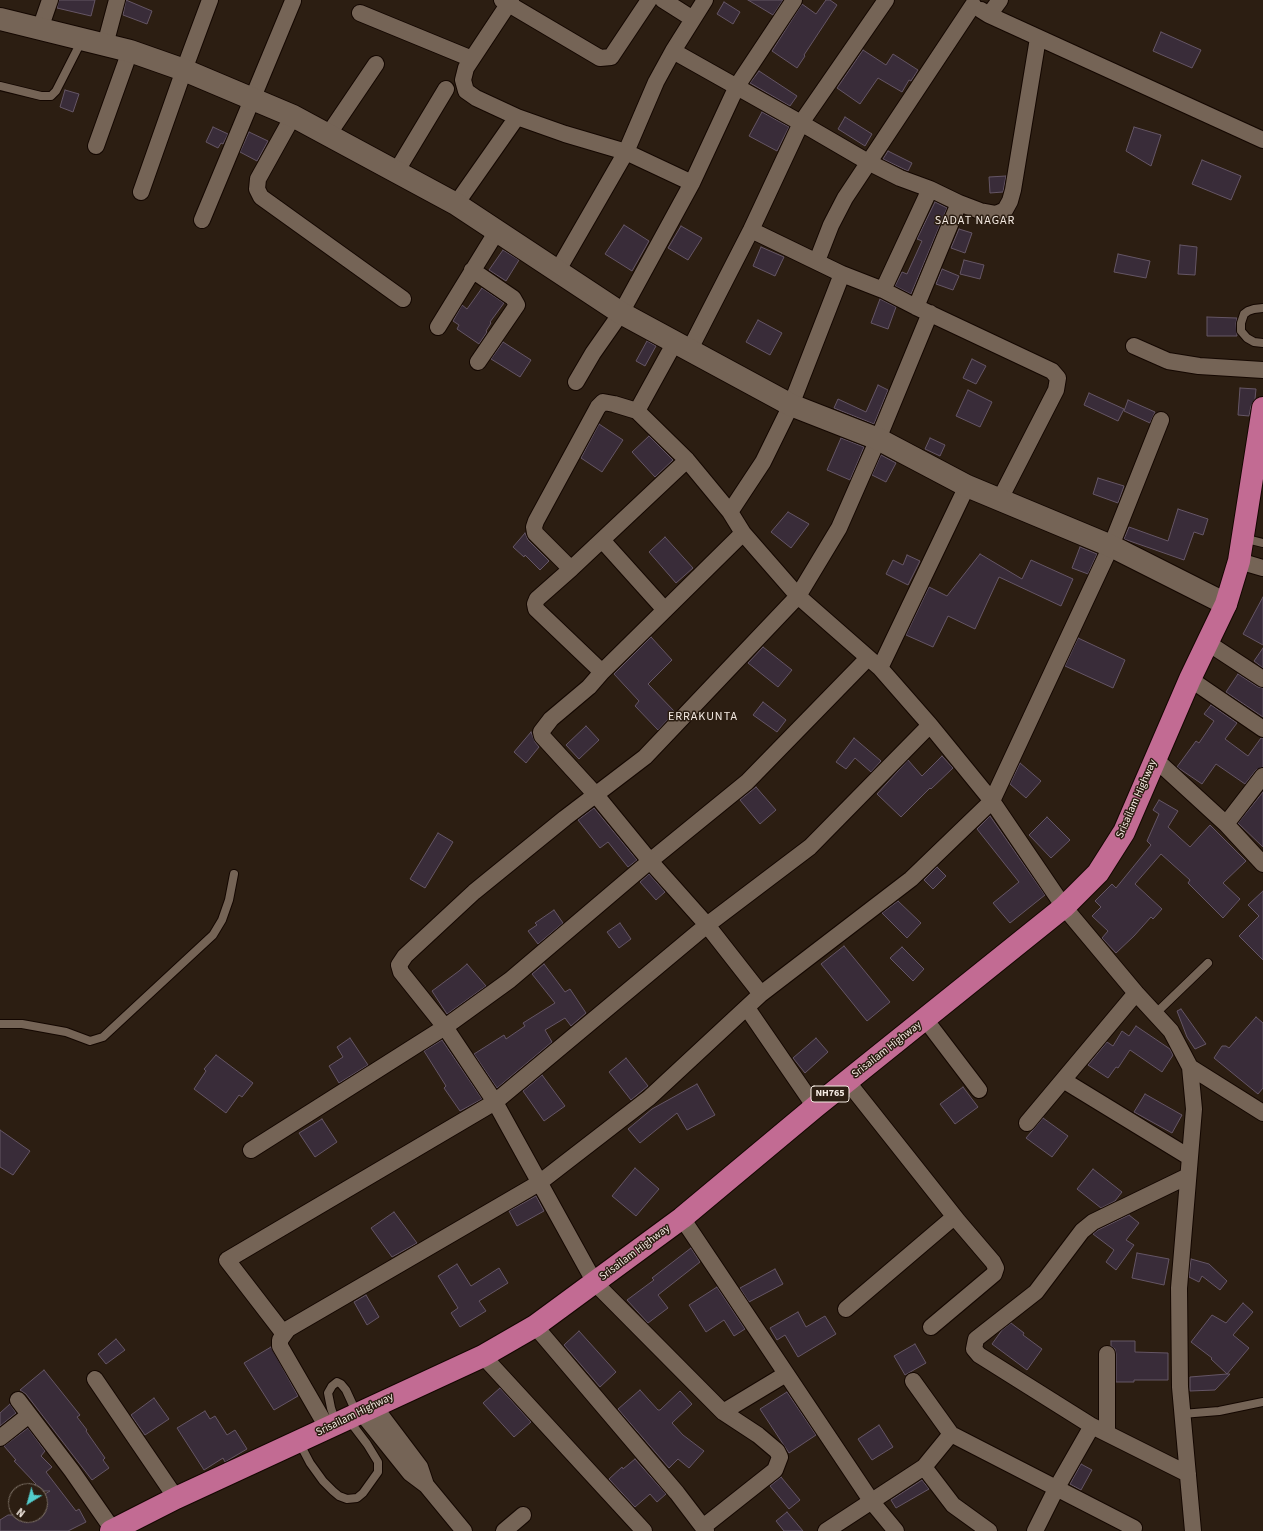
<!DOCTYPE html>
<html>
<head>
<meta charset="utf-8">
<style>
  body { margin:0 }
  #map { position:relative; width:1263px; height:1531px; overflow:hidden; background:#2c1e12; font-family:"Source Sans 3",sans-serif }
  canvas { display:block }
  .north { position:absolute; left:8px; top:1483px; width:40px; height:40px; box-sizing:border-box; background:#2c1e12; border:1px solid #7c7065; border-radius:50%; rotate:217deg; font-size:11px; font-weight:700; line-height:16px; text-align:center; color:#f4eae2 }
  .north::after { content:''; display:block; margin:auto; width:14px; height:18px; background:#52cdcd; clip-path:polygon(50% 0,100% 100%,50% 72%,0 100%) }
</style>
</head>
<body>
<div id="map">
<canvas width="1263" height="1531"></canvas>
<div class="north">N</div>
</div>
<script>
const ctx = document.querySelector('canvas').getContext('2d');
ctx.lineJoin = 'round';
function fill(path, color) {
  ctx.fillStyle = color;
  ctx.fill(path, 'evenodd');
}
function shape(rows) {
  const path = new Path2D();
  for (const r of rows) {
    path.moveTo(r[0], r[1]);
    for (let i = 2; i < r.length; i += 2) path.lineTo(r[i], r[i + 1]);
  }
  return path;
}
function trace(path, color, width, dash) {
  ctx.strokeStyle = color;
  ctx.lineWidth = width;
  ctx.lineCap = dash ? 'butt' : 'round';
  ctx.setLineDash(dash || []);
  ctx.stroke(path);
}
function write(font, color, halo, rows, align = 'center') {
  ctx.font = font + ' "Source Sans 3",sans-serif';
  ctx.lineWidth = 3;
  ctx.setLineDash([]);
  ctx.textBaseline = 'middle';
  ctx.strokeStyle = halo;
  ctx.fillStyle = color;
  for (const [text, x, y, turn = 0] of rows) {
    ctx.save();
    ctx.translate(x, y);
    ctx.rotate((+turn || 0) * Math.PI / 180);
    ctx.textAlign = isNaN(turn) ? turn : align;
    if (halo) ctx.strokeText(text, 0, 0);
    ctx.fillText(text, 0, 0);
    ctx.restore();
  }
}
const building = shape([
  [59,0,95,0,91,16,57,8,59,0],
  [126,0,152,11,147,24,123,15,126,0],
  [748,0,783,0,773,15,748,0],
  [826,0,830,0,837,5,804,55,805,56,797,68,772,51,802,4,816,14,826,0],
  [724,2,740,12,733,24,717,14,724,2],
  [1161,32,1201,50,1192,68,1153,51,1161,32],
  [863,50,886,65,893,54,918,70,911,81,909,80,902,92,878,78,860,104,837,88,863,50],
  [759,71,797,96,790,106,750,83,759,71],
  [65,90,79,94,73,112,60,107,65,90],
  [762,112,789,127,777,151,749,136,762,112],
  [845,117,872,134,865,146,838,129,845,117],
  [213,127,228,134,223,144,221,143,218,148,206,142,213,127],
  [1134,127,1161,135,1151,166,1126,151,1134,127],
  [249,132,268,141,257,161,240,152,249,132],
  [888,151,912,163,908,171,883,159,888,151],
  [1202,160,1241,176,1231,200,1192,184,1202,160],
  [1006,176,1003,192,990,193,989,177,1006,176],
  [935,202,947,208,911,294,895,286,902,272,907,274,922,241,917,239,935,202],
  [624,225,649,241,632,271,605,254,624,225],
  [681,226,702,238,688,260,668,248,681,226],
  [959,229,972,233,965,253,951,248,959,229],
  [1180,245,1197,247,1195,275,1178,274,1180,245],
  [761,247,784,257,775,276,753,266,761,247],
  [503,250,519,260,506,281,489,270,503,250],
  [1118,254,1150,261,1146,278,1114,272,1118,254],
  [964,260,984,265,980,279,960,274,964,260],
  [942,269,959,276,953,290,936,284,942,269],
  [482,288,504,303,490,322,491,323,486,331,487,332,479,344,457,329,459,325,453,321,462,305,467,309,482,288],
  [880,299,896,307,888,329,871,323,880,299],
  [1207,317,1237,318,1236,323,1237,336,1207,336,1207,317],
  [758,320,782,333,770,355,746,342,758,320],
  [647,341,656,346,645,366,636,361,647,341],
  [503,342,531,360,520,377,491,359,503,342],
  [972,359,986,366,976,384,963,378,972,359],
  [878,385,888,390,874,424,834,408,838,399,866,412,878,385],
  [1240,388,1256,389,1255,399,1251,406,1249,416,1238,415,1240,388],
  [968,390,992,402,980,427,956,416,968,390],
  [1089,393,1124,409,1118,421,1084,405,1089,393],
  [1128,400,1155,412,1150,423,1124,411,1128,400],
  [599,424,623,440,602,472,581,458,599,424],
  [649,436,673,460,655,477,632,452,649,436],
  [841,438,864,447,850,480,827,470,841,438],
  [930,438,945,445,940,456,925,449,930,438],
  [881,455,896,463,886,482,872,475,881,455],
  [1098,478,1124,486,1118,503,1093,494,1098,478],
  [1178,509,1208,519,1203,535,1194,532,1184,560,1124,539,1129,527,1168,541,1178,509],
  [788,512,809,524,791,548,771,532,788,512],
  [525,533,528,540,549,561,540,570,525,555,524,557,513,547,525,533],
  [665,537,693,568,676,583,649,552,665,537],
  [1080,547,1097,554,1088,574,1072,568,1080,547],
  [980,554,1022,579,1031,560,1073,579,1061,606,999,577,975,629,948,616,933,647,906,635,929,587,947,596,980,554],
  [907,555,920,561,908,585,886,574,893,560,903,565,907,555],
  [1263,597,1263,645,1243,634,1263,597],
  [651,637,672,660,648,684,675,712,658,730,635,706,639,701,614,674,651,637],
  [1078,638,1125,660,1113,688,1065,666,1078,638],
  [763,647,792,670,778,687,748,663,763,647],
  [1263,648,1263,668,1254,661,1263,648],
  [1238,674,1258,687,1263,688,1263,717,1226,692,1238,674],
  [763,702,786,720,777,732,753,715,763,702],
  [1211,705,1237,723,1225,739,1248,756,1261,738,1263,738,1263,767,1256,770,1245,784,1216,764,1202,784,1177,767,1196,741,1199,743,1214,721,1204,714,1211,705],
  [586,726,599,740,579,759,566,745,586,726],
  [531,732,535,742,539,747,526,763,514,752,531,732],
  [854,738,881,761,871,772,855,758,846,769,836,762,854,738],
  [942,756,953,768,931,789,930,788,901,817,877,794,908,760,922,776,942,756],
  [1020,763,1041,781,1026,798,1010,784,1020,763],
  [756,787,776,810,760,824,740,800,756,787],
  [1263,792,1263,847,1238,823,1263,792],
  [1159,800,1178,811,1168,827,1190,847,1210,825,1246,861,1223,883,1240,899,1223,918,1188,883,1190,880,1161,854,1135,884,1162,909,1153,919,1151,917,1134,936,1116,953,1102,938,1108,931,1092,916,1101,907,1095,901,1112,884,1116,888,1151,845,1147,841,1159,814,1153,810,1159,800],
  [594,808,637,860,628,867,608,842,600,848,578,820,594,808],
  [990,816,1045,895,1010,923,993,903,1019,882,977,829,990,816],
  [1047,817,1070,840,1051,858,1029,835,1047,817],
  [438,833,453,842,425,888,410,879,438,833],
  [937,867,946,876,933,889,924,880,937,867],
  [649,874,665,892,656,900,640,882,649,874],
  [1263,891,1263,960,1239,936,1259,916,1248,905,1263,891],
  [898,901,921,923,907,938,882,913,898,901],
  [554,910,563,923,538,944,528,931,537,925,535,923,554,910],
  [620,923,631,939,619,948,607,932,620,923],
  [844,946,890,1002,867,1021,821,964,844,946],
  [902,947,924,969,913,981,890,958,902,947],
  [467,964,486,986,447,1014,432,991,459,971,467,964],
  [544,964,565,992,570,989,586,1013,571,1026,565,1018,545,1030,552,1042,497,1088,474,1054,504,1035,506,1039,525,1026,523,1023,555,1003,532,974,544,964],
  [1181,1009,1206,1044,1195,1049,1187,1037,1177,1011,1181,1009],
  [1256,1017,1263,1023,1263,1088,1258,1094,1214,1058,1222,1046,1226,1046,1229,1048,1256,1017],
  [1136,1026,1170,1049,1173,1055,1162,1072,1130,1050,1118,1068,1116,1067,1108,1078,1088,1065,1107,1042,1113,1046,1122,1031,1129,1036,1136,1026],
  [350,1038,368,1065,339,1083,329,1066,343,1057,337,1047,350,1038],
  [816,1038,828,1052,805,1073,793,1058,816,1038],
  [442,1040,482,1099,460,1111,444,1088,446,1086,424,1051,442,1040],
  [216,1055,253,1083,242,1097,239,1095,226,1113,194,1089,206,1071,204,1069,216,1055],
  [626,1058,648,1086,631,1100,609,1072,626,1058],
  [542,1075,565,1106,544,1121,523,1091,542,1075],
  [697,1084,715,1115,687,1130,677,1113,640,1143,628,1129,652,1109,697,1084],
  [963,1087,978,1107,955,1124,940,1104,963,1087],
  [1145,1094,1182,1115,1172,1133,1134,1112,1145,1094],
  [1043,1118,1068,1136,1052,1157,1026,1138,1043,1118],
  [322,1119,337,1142,315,1157,299,1133,322,1119],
  [0,1130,30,1151,13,1175,0,1167,0,1130],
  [635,1168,659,1189,636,1216,612,1196,635,1168],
  [1093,1169,1122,1192,1115,1201,1101,1208,1077,1189,1093,1169],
  [536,1196,544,1211,517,1226,509,1211,536,1196],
  [394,1212,417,1243,392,1257,371,1228,394,1212],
  [1129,1215,1139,1223,1126,1240,1134,1245,1116,1270,1106,1262,1114,1250,1093,1234,1098,1230,1129,1215],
  [691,1248,700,1262,658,1295,668,1308,648,1323,627,1300,654,1280,652,1278,691,1248],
  [1137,1253,1169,1259,1164,1285,1132,1278,1137,1253],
  [1191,1259,1209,1264,1227,1281,1220,1290,1202,1276,1199,1282,1189,1277,1191,1259],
  [457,1264,471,1286,499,1268,508,1283,479,1301,486,1311,460,1327,451,1313,458,1308,438,1276,457,1264],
  [775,1269,783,1284,749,1302,740,1288,775,1269],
  [717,1287,745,1329,734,1336,724,1320,706,1332,689,1305,717,1287],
  [366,1295,379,1317,367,1325,354,1302,366,1295],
  [1243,1303,1253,1312,1233,1335,1249,1348,1227,1374,1230,1374,1215,1390,1190,1391,1190,1377,1227,1374,1211,1359,1212,1358,1191,1342,1212,1315,1226,1323,1243,1303],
  [798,1312,806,1327,825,1316,836,1334,798,1357,785,1335,777,1340,770,1328,798,1312],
  [1011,1323,1024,1333,1023,1335,1042,1349,1027,1370,992,1344,1002,1330,1011,1323],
  [579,1331,616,1372,600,1387,564,1345,579,1331],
  [116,1339,125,1350,106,1364,98,1354,116,1339],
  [1111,1341,1135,1341,1135,1352,1168,1353,1168,1380,1134,1380,1134,1382,1116,1382,1116,1354,1115,1349,1111,1346,1111,1341],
  [915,1344,926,1363,905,1375,894,1356,915,1344],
  [271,1347,298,1396,274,1410,244,1363,271,1347],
  [44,1370,80,1415,77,1417,87,1430,86,1431,105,1458,103,1460,109,1468,92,1480,26,1394,20,1390,44,1370],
  [500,1388,531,1422,514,1437,483,1403,500,1388],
  [640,1390,658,1410,660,1410,680,1391,692,1404,672,1423,683,1435,704,1451,689,1468,678,1459,669,1468,618,1409,640,1390],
  [787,1392,816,1435,789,1453,760,1409,787,1392],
  [154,1398,169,1419,145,1435,131,1415,154,1398],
  [10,1404,16,1413,0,1426,0,1413,10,1404],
  [205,1411,210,1419,215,1416,227,1435,235,1430,247,1449,225,1462,223,1458,204,1470,177,1428,205,1411],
  [879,1425,893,1447,872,1460,858,1439,879,1425],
  [28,1428,45,1451,41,1456,52,1467,46,1472,76,1511,79,1509,86,1522,68,1531,0,1531,0,1520,8,1515,40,1515,40,1497,50,1491,27,1491,36,1484,14,1461,16,1460,4,1446,28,1428],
  [635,1459,666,1494,657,1502,650,1494,635,1507,609,1479,622,1467,623,1469,635,1459],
  [1081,1464,1092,1470,1081,1490,1070,1484,1081,1464],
  [781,1477,800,1500,789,1509,770,1486,781,1477],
  [922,1480,929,1489,896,1508,891,1500,922,1480],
  [787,1512,803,1531,784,1531,776,1521,787,1512]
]);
fill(building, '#392c39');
trace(building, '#655665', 1);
const lane = shape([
  [0,86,41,96,51,96,56,91,82,40],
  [1263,308,1254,309,1248,311,1244,314,1241,323,1241,331,1247,338,1254,342,1263,343],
  [1243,538,1263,543],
  [1155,1014,1208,963],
  [0,1024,22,1024,66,1032,90,1041,103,1037,213,935,222,920,229,900,234,874],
  [1182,1414,1219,1411,1263,1402],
  [336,1423,331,1408,328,1393,332,1386,337,1382,341,1384,346,1390,357,1414],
  [299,1442,310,1463,323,1481,333,1491,339,1496,347,1499,357,1498,363,1493,378,1472,378,1462,367,1444,348,1419]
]);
const street = shape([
  [502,0,600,58,611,57,649,0],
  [511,0,466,68,463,80,466,91,476,98,517,117,565,134,626,152,692,183],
  [663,0,693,19],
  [981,10,989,15,1000,0],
  [360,13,472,59],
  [989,15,1263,140],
  [40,29,50,0],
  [105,45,117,0],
  [673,51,801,123,868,162,900,178,930,189,959,203,980,211,996,214,1005,210,1010,201,1013,190,1038,38],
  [293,116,258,179,257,189,261,197,403,299],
  [328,135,376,64],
  [96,146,130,51],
  [396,172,446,89],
  [141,192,184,70,210,0],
  [456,204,517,117],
  [202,220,293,1],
  [751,230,842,274,883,290,916,307,1052,371,1058,378,1056,390,1000,499],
  [817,261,831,225,845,198,973,5],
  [472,270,513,298,517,305,478,362],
  [558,270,626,152,656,82,673,51,705,0],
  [883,290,930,189],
  [916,307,959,203],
  [438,327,497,231],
  [675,342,637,411,687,460,730,512,743,533,798,596,880,668,930,725,992,801,1064,907,1136,993,1171,1031,1190,1067,1194,1109,1179,1288,1180,1387,1193,1531],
  [1134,346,1168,361,1199,366,1263,370],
  [690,349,751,230,801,123,886,0],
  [576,382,593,353,621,313,692,183,737,86,794,0],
  [730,512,763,462,791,405,842,274],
  [743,533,602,672,589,687,551,719,541,732,542,736,596,795,650,861,707,925,761,994],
  [602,540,665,610],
  [1239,561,1263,568],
  [571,569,535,533,534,527,536,521,598,407,603,402,614,404,637,411],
  [1208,643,1263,679],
  [880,668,967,486],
  [602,672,536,609,535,604,537,599,571,569,687,460],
  [1190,679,1263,729],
  [1155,759,1226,824,1263,864],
  [1226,824,1263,776],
  [747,1008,815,1107],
  [925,1019,979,1090],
  [1190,1067,1263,1113],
  [1063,1080,1189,1157],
  [847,1081,958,1221,993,1262,996,1268,994,1274,931,1327],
  [1027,1123,1136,993],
  [251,1150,445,1027,510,980,650,861,747,782,868,658],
  [682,1218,872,1502,896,1531],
  [846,1309,954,1217],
  [535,1326,677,1493,706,1531],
  [284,1334,227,1260,495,1102,707,925,810,847,930,725],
  [1107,1354,1107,1433],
  [483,1356,644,1531],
  [95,1379,176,1498],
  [913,1381,951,1434,1134,1528],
  [18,1400,72,1471,113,1530],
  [374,1406,420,1467,426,1485],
  [361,1412,410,1473,426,1485,464,1531],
  [723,1412,786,1374],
  [328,1429,280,1346,280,1340,288,1329,539,1183,649,1098,761,994,911,879,992,801,1111,546,1161,420],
  [0,1438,29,1415],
  [924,1467,953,1505,989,1531],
  [1188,1474,1092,1426,979,1355,974,1349,976,1339,1036,1292,1082,1231,1093,1222,1188,1176],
  [703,1527,775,1470,780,1457,777,1451,758,1435,723,1412,595,1283,495,1102,445,1027,401,972,399,965,405,956,474,892,565,818,645,757,798,596,839,528,878,439,930,313],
  [504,1531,523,1515],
  [826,1531,924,1467,951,1434],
  [1035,1531,1056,1489,1092,1426]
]);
const secondary = shape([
  [0,19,130,51,184,70,293,116,456,204,621,313,791,405,878,439,967,486,1111,546,1226,604]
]);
const highway = shape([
  [111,1531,176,1498,483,1356,535,1326,682,1218,815,1107,1064,907,1098,873,1124,832,1190,679,1226,604,1239,561,1263,408]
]);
trace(lane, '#140701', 10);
trace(street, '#140701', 18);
trace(secondary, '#140701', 24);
trace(highway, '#140701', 24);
trace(lane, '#756456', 8);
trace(street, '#756456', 16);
trace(secondary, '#756456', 22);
trace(highway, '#c26b93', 22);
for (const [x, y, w] of [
  [830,1094,38]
]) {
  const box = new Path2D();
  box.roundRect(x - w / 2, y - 8, w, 16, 3);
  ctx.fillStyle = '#2c1e12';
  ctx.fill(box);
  trace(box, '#f4eae2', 1);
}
write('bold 10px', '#f4eae2', null, [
  ["NH765",830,1094]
]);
write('11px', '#f4eae2', '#2c1e12', [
  ["Srisailam Highway",1137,799,-66],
  ["Srisailam Highway",887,1050,-38],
  ["Srisailam Highway",635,1253,-37],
  ["Srisailam Highway",355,1415,-26]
]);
ctx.letterSpacing = '1px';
write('12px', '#f4eae2', '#2c1e12', [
  ["SADAT NAGAR",975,221],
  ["ERRAKUNTA",703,717]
]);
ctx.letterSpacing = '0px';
</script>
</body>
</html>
